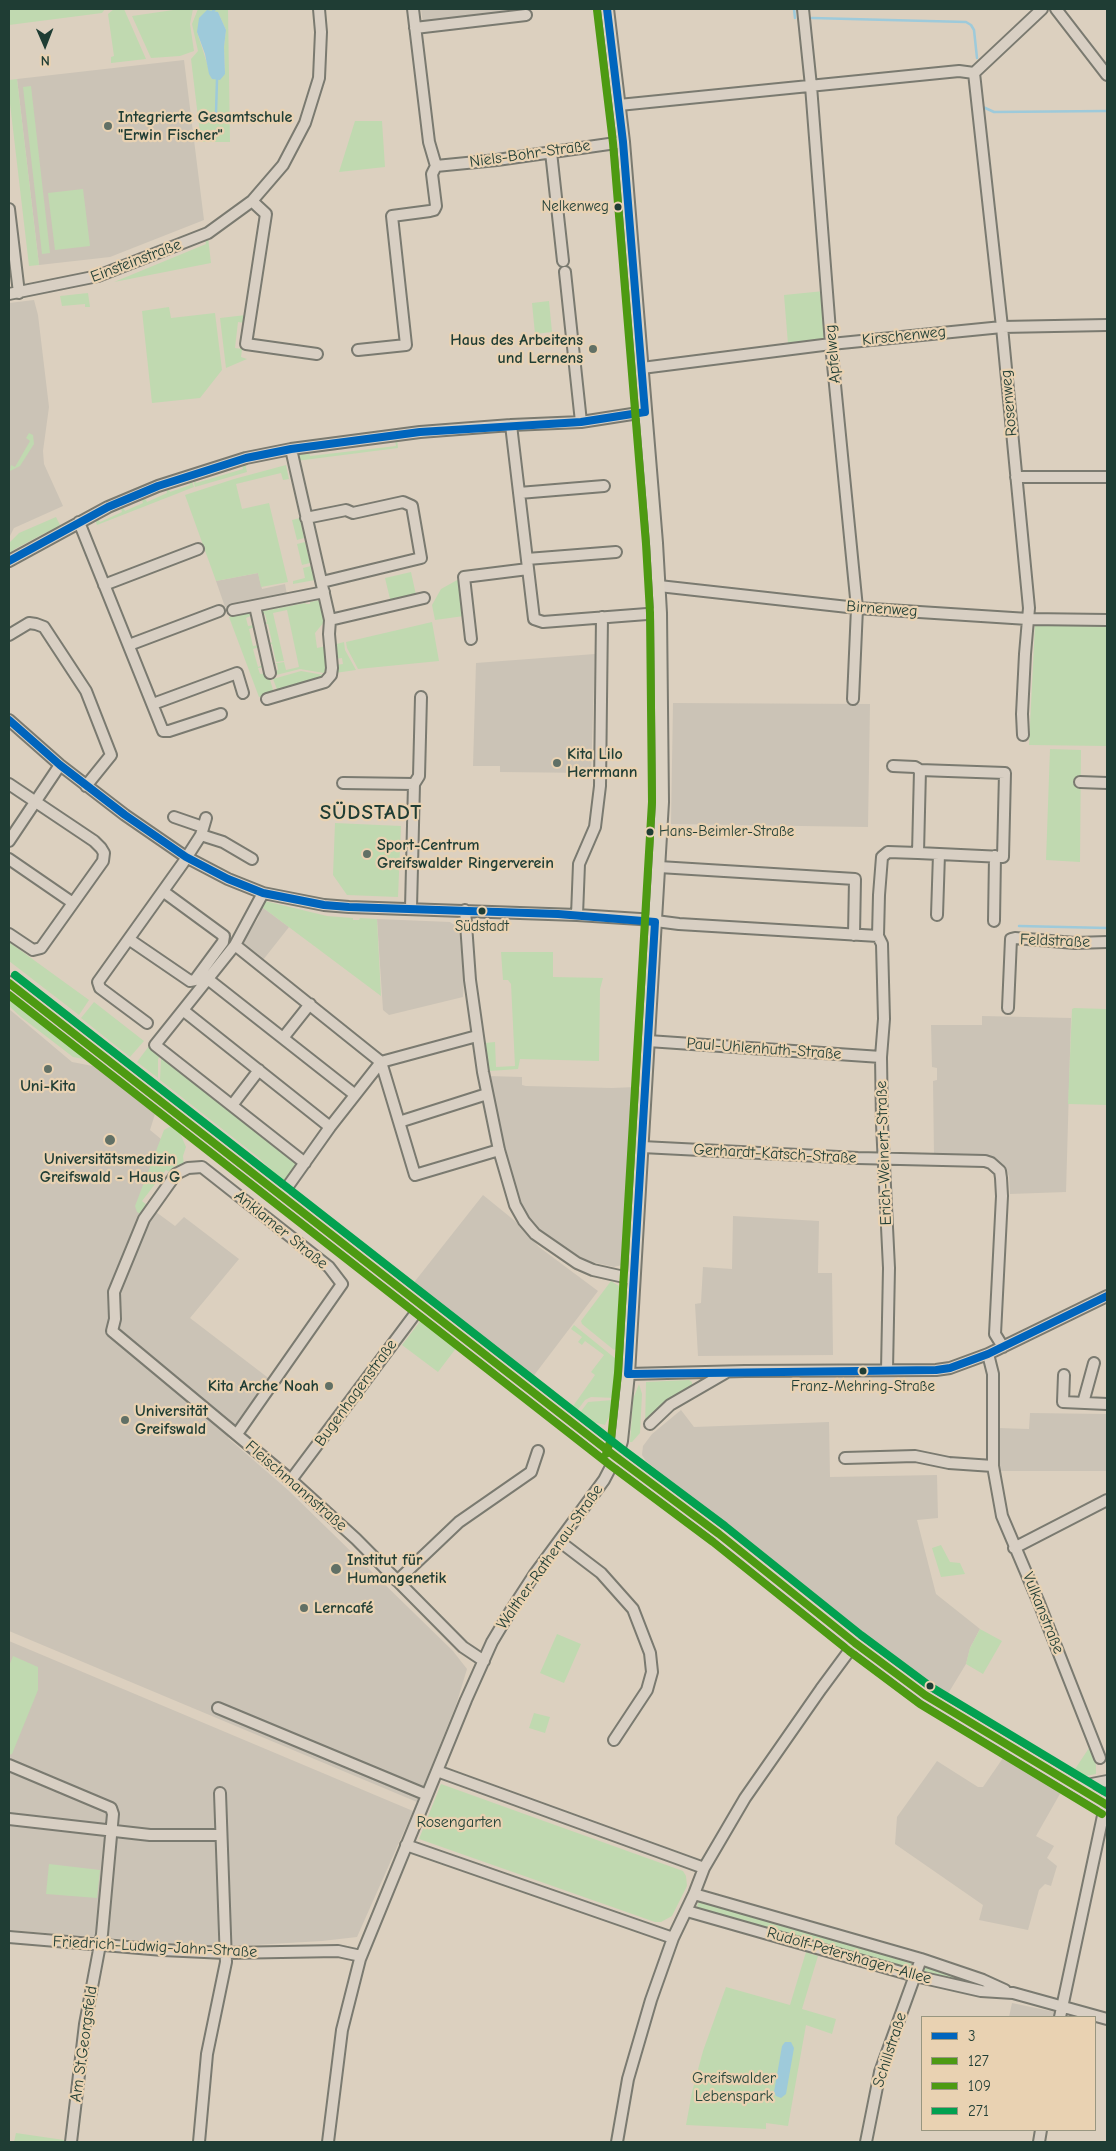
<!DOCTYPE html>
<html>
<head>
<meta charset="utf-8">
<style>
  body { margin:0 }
  #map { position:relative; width:1116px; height:2151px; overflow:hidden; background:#dcd0bf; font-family:"Comic Neue",sans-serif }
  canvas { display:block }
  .frame { position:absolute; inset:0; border:10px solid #1f3d34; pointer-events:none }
  .legend { position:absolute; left:921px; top:2016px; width:175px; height:115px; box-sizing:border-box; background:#e9d2b2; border:1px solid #989680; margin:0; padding:6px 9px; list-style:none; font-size:15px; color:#1f3d34 }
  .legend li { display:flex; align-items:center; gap:10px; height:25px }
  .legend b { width:25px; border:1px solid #989680 }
  .north { position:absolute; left:20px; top:20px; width:50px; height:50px; -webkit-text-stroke:4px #e9d2b2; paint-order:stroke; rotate:179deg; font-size:14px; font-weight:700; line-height:20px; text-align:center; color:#1f3d34 }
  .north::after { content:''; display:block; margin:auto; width:18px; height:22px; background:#1f3d34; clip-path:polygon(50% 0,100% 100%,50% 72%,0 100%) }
</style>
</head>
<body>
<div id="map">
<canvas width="1116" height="2151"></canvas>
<div class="frame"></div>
<ul class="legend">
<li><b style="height:6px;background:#0065bd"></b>3</li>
<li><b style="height:6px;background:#4d9a12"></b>127</li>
<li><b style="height:6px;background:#4d9a12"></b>109</li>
<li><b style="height:6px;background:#02a150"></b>271</li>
</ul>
<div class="north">N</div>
</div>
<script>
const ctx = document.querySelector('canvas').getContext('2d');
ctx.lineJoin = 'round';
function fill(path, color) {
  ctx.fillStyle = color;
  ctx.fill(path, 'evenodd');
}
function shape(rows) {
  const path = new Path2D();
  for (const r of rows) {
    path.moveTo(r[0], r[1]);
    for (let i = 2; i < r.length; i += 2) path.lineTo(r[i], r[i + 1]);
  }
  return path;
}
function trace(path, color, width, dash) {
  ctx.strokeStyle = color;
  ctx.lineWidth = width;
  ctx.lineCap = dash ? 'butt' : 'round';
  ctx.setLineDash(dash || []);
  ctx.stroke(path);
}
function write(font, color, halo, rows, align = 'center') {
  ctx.font = font + ' "Comic Neue",sans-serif';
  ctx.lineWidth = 4.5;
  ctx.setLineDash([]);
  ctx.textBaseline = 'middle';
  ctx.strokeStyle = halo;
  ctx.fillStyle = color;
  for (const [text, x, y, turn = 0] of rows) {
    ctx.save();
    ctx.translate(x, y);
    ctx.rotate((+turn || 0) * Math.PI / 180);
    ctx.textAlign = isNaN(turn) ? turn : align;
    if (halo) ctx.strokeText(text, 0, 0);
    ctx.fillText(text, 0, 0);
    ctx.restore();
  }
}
fill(shape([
  [421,9,532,9,423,24],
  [184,60,204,220,110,257,39,265,17,79],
  [34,300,38,315,49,407,43,451,44,464,63,506,14,528,10,536,9,303],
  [258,573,262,589,285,584,287,595,225,607,216,581],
  [595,654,591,773,500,772,500,766,473,766,476,663],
  [673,703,870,704,868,827,671,824],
  [262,907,289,927,263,960,241,943,258,919],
  [377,919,450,922,459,928,464,981,463,997,389,1015,383,1010],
  [9,1009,72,1062,98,1067,155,1114,150,1130,161,1139,141,1201,175,1226,184,1217,239,1259,190,1318,271,1380,228,1438,288,1490,453,1651,467,1669,456,1705,417,1802,9,1631],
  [982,1016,1071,1018,1066,1192,1010,1194,1009,1176,1003,1165,991,1156,934,1156,933,1081,937,1080,937,1068,932,1067,931,1025,982,1025],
  [488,1076,522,1077,522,1085,526,1086,612,1088,636,1087,626,1259,622,1265,614,1267,592,1262,554,1245,539,1232,526,1215,519,1203,508,1164],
  [483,1195,515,1221,539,1247,598,1291,532,1378,412,1285],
  [733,1216,819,1221,818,1273,832,1273,833,1355,698,1356,695,1304,701,1303,703,1267,732,1269],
  [681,1410,694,1427,829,1422,830,1477,937,1475,938,1518,917,1520,936,1594,980,1629,970,1648,966,1664,946,1697,770,1561,646,1461,642,1455,643,1446,652,1434],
  [1030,1413,1107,1414,1107,1471,1000,1471,998,1428,1029,1429],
  [9,1641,413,1811,357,1937,322,1941,219,1947,9,1930],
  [1003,1758,1061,1792,1036,1836,1054,1846,1047,1858,1057,1866,1051,1886,1045,1884,1039,1890,1028,1930,979,1920,983,1905,895,1844,897,1817,937,1761,978,1787,983,1787],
  [1012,2003,1055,2012,1054,2017,1009,2017]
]), '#cbc3b6');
fill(shape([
  [9,9,105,9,102,13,9,25],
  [114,9,124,9,146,59,111,63,111,57,114,56,108,14],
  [180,9,193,9,190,24,194,51,180,56,151,58,132,16],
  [198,9,228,9,230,142,201,142,191,59,198,51,192,24],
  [218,12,226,30,224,47,225,74,212,79,197,32],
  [17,79,39,265,29,266,9,95,9,80],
  [31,86,50,253,42,254,23,87],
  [355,121,382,121,385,167,339,172],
  [83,189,90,246,55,250,48,193],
  [208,237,211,263,114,282,206,244,205,239],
  [824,291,829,340,788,344,784,295],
  [88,293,90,307,85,307,85,304,62,306,60,296],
  [549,301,552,332,535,334,532,303],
  [169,307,171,318,215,313,222,370,200,398,152,403,142,311],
  [246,315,245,323,238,322,235,348,242,349,241,357,247,359,226,368,220,318],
  [29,433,33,435,34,444,20,466,10,471,11,465,15,467,30,441,26,438],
  [397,439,398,448,296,461,296,456,299,452,309,451,310,456,396,446,395,440],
  [245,463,247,472,195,487,193,479,194,478,196,483,243,469,242,464],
  [286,465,289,479,283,480,281,473,236,484,242,509,269,503,288,582,261,587,258,573,216,581,185,495,234,479],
  [191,479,194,487,97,525,94,517,96,515,100,522,122,512,120,506,122,505,125,511,143,503,141,497,144,496,147,502,167,493,166,487,168,487,170,492,190,485,189,480],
  [56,517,61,527,57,531,49,535,47,532,13,550,14,554,9,556,9,543,19,533],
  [300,518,304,538,297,540,292,520],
  [305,542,310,563,302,565,297,544],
  [311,566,315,580,293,584,293,581,305,578,303,568],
  [411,572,416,595,391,603,385,578],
  [459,579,464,616,435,620,432,605,441,589],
  [320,600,324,622,315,633,317,648,326,646,327,666,324,673,300,669,272,676,271,672,278,670,277,664,272,664,284,662,286,670,299,667,287,610,273,613,284,661,276,662,272,644,267,645,272,642,268,624,262,624,267,622,265,614,260,615,259,612,305,603,306,604,310,604,310,602],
  [250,611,253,615,246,618,248,626,254,625,255,627,249,629,253,646,259,645,259,647,253,649,258,667,263,665,264,667,258,668,260,674,268,673,274,693,259,697,229,617],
  [432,622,439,661,358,669,347,648,346,642],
  [1035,624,1107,625,1107,746,1029,745],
  [344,642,345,650,356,670,335,673,335,665,343,664,342,658,335,659,333,645],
  [301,671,324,675,314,680,278,692,273,679],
  [1050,749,1081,750,1080,862,1046,860],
  [335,823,401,826,398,897,347,895,333,875],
  [265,901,327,916,353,918,353,920,359,920,360,918,377,919,381,996,262,907],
  [9,942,89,1000,79,1015,9,961],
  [501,952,553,952,553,977,603,978,600,989,599,1061,520,1059,518,1069,490,1071,488,1069,485,1043,495,1042,496,1067,515,1066,511,984,508,980,503,980],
  [9,988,89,1051,99,1062,73,1057,21,1017,9,1006],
  [94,1002,144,1041,130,1057,81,1018],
  [1074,1008,1107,1009,1107,1105,1068,1104,1072,1009],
  [149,1046,161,1055,158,1059,158,1078,137,1062],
  [164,1055,299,1162,284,1183,258,1157,160,1080,161,1059],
  [179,1102,189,1106,244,1150,280,1184,275,1183,198,1124],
  [171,1126,180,1133,186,1147,183,1156,184,1166,172,1174,166,1170,142,1201,148,1206,142,1215,137,1212,135,1206,164,1130],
  [611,1281,619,1286,617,1348,614,1350,582,1324,581,1321],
  [421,1320,457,1347,438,1372,402,1345],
  [574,1325,616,1359,616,1398,591,1397,585,1400,576,1412,571,1409,595,1375,591,1372,604,1355,585,1341,582,1345,578,1342,582,1337,571,1329],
  [689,1380,692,1382,692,1385,662,1405,647,1419,647,1426,645,1428,646,1382],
  [639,1384,642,1394,640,1433,632,1442,630,1442,633,1399],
  [613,1400,613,1408,605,1425,585,1420,579,1414,588,1402],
  [941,1545,950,1562,960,1563,965,1574,941,1577,932,1548],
  [980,1629,1002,1641,983,1674,966,1664,970,1648],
  [557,1634,581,1644,564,1683,540,1673],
  [13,1656,38,1667,38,1690,12,1754,9,1755,9,1666],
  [534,1713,550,1717,545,1733,529,1728],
  [1089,1748,1096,1765,1096,1774,1085,1776,1075,1769],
  [441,1784,683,1871,686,1876,687,1886,672,1916,661,1922,655,1922,419,1839],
  [49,1864,100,1870,97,1898,46,1894],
  [701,1900,898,1958,912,1964,914,1968,908,1970,700,1910,697,1907,698,1903],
  [806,1952,818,1956,802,2009,836,2019,832,2034,806,2025,788,2126,766,2123,766,2129,686,2125,692,2092,703,2051,726,1987,790,2005],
  [924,1966,980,1984,981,1986,922,1976],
  [16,2133,64,2140,64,2142,14,2142]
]), '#c0d9b0');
fill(shape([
  [207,10,218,12,226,30,224,47,225,74,220,80,212,79,209,74,205,54,197,32,199,18],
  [785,2042,791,2042,794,2048,786,2094,781,2098,776,2096,774,2092,782,2046]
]), '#9ecada');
trace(shape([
  [794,9,795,18],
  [213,11,215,9],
  [812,18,966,22,971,25,974,30,977,58],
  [981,93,983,107,994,112,1107,111],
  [216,113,217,80],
  [1019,926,1107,928]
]), '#9ecada', 2.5);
const minor = shape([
  [803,9,811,86,831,344,857,608,853,699],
  [1056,9,1107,75],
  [415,28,526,15],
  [974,73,1002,327,1029,608,1025,654,1022,714,1023,735],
  [619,105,959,71,974,73,1042,9],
  [551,152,563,261],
  [436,166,497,160,623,142],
  [252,201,266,214,246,344,317,354],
  [9,209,19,293],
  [565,272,581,422],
  [9,294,98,276,208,233,252,201,283,165,305,123,319,78,321,32,319,9],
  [358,350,406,345,392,216,430,211,434,210,436,206,432,174,436,166,429,142,413,9],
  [642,368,831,344,1002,327,1107,325],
  [511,425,534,619,543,622,660,613],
  [1016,477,1107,477],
  [519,493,604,486],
  [306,518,346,510,353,513,403,502,412,506,421,558,322,582],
  [79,522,163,731,169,731,221,714],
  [527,559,616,552],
  [9,561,108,507,158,486,246,458,291,449,420,432,511,425,581,422,645,412],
  [104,585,198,549],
  [659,586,857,608,1028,619,1107,620],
  [255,606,270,673],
  [233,610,324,592],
  [330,620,424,598],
  [9,635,29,623,36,624,44,627,86,691,111,755,86,786],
  [471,639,464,577,528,569],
  [129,645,219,611],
  [267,699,325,682,331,675,332,668,329,634,330,620,291,449],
  [153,704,237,673,243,693],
  [9,720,60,765,125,815,186,857,228,879,263,893,324,905,349,907,577,915,640,919,679,924,878,936],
  [893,766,915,767,920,770,1005,773,1003,857,918,853],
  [1080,782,1107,783],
  [343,783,414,784],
  [9,784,94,841,101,848,104,853,103,861,41,948,33,950,9,934],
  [174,817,203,827],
  [201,835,223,842,252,859],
  [9,841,60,765],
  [9,859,73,903],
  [659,867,855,879,854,935],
  [263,893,235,945,155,1045,305,1163],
  [411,908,414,784,419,776,421,697],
  [465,910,470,980,483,1072,499,1150,515,1205,524,1221,535,1234,577,1263,593,1270,633,1279],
  [577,915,579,864,595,827,600,786,602,617],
  [937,915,939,854],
  [994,921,995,856],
  [130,940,190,981,195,980,223,942,224,936,164,892],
  [235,945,381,1062],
  [209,980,354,1094],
  [1008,1008,1011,939,1015,938,1075,943,1107,942],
  [184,1011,330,1127],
  [147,1023,100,988,98,982,183,863,201,835,206,818],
  [283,1038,310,1004],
  [648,1041,881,1057],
  [381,1062,415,1175,499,1150],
  [381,1062,477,1036],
  [233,1104,259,1070],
  [399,1122,487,1094],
  [642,1147,858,1158,985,1161,991,1163,1000,1171,1001,1178,1002,1196,995,1334,1003,1347],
  [281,1196,330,1127,381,1062],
  [988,1354,993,1374,993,1466,1002,1516,1039,1603,1100,1758],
  [887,1370,889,1268,882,1124,881,1057,884,1019,882,944,878,936,879,895,882,857,888,852,918,853,920,770],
  [628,1374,745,1371,936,1370,950,1368,988,1354,1107,1296],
  [1064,1375,1063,1402,1107,1404],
  [1083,1403,1094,1363],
  [650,1424,670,1405,727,1372],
  [237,1434,342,1284,329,1267,202,1167,188,1168,176,1174,144,1219,114,1292,115,1319,112,1331,291,1480,356,1539,463,1647,484,1661],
  [845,1458,915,1456,949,1463,993,1466],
  [291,1480,421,1306],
  [559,1541,601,1573,633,1609,650,1653,652,1672,647,1690,614,1740],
  [1014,1548,1107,1500],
  [397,1581,459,1522,531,1472,538,1451],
  [218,1708,427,1795],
  [9,1765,111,1808,113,1814,102,1934,85,2024,71,2142],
  [437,1771,704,1868],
  [1076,1787,1107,1781],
  [9,1819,150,1835,221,1835],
  [406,1845,673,1938],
  [694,1894,921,1959,983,1980,1005,1990],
  [687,1911,915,1976,981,1991,1013,1993,1107,2019],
  [9,1937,163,1950,225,1953,338,1951,361,1956],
  [1060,2017,1107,1797],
  [199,2142,207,2054,226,1962,220,1793],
  [328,2142,342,2030,360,1959,466,1700,492,1642,510,1612,534,1575,604,1480,616,1457],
  [617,2142,628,2079,651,2000,673,1938,694,1894,704,1868,745,1798,821,1689,855,1643],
  [866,2142,880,2072,921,1959],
  [1039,2142,1041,2130]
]);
const major = shape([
  [607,9,623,142,656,543,660,613,662,802,628,1374,621,1441,616,1457],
  [9,983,616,1457,719,1534,855,1643,925,1695,1107,1805]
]);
trace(minor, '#7a7a70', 14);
trace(major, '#7a7a70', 16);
trace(minor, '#d8cfc3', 10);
trace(major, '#dbd2c3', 12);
trace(shape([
  [607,9,623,142,645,412],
  [9,561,108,507,158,486,246,458,291,449,420,432,581,422,645,412],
  [9,720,60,765,125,815,186,857,228,879,263,893,324,905,349,907,558,914,655,922],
  [628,1374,936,1370,950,1368,988,1354,1107,1296],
  [628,1374,655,922]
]), '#0065bd', 8);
trace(shape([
  [597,10,613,143,646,544,650,613,652,802,618,1373,611,1439,606,1454],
  [9,995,610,1465,713,1542,849,1651,920,1704,1102,1814]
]), '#4d9a12', 8);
trace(shape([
  [9,983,616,1457,719,1534,855,1643,925,1695,1107,1805]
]), '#4d9a12', 8);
trace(shape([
  [15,975,622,1449,725,1526,861,1635,931,1687,1107,1793]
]), '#02a150', 8);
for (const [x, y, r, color] of [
  [108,126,5,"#617065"],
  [618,207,4.5,"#1f3d34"],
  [593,349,5,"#617065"],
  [557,763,5,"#617065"],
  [650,832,4.5,"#1f3d34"],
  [367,854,5,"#617065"],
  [482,911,4.5,"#1f3d34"],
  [48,1069,5,"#617065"],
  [110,1140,6,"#617065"],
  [863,1371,4.5,"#1f3d34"],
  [329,1386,5,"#617065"],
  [125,1420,5,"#617065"],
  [336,1569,6,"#617065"],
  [304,1608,5,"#617065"],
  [930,1686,4.5,"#1f3d34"]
]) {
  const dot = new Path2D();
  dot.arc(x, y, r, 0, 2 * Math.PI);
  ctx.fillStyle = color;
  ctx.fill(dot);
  trace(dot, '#e9d2b2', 2);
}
write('15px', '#1f3d34', '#e9d2b2', [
  ["Nelkenweg",609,207,"right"],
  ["Hans-Beimler-Straße",659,832,"left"],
  ["Südstadt",482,927],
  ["Franz-Mehring-Straße",863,1387]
]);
write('bold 16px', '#1f3d34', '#e9d2b2', [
  ["Integrierte Gesamtschule",118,117],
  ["\"Erwin Fischer\"",118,135],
  ["Haus des Arbeitens",583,340,"right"],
  ["und Lernens",583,358,"right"],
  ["Kita Lilo",567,754],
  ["Herrmann",567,772],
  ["Sport-Centrum",377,845],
  ["Greifswalder Ringerverein",377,863],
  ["Uni-Kita",48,1086,"center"],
  ["Universitätsmedizin",110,1159,"center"],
  ["Greifswald - Haus G",110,1177,"center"],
  ["Kita Arche Noah",319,1386,"right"],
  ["Universität",135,1411],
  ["Greifswald",135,1429],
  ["Institut für",347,1560],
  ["Humangenetik",347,1578],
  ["Lerncafé",314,1608]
], 'left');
write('16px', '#1f3d34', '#e9d2b2', [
  ["Niels-Bohr-Straße",530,154,-8],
  ["Einsteinstraße",136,261,-21],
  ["Kirschenweg",904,336,-6],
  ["Apfelweg",833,354,-95],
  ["Rosenweg",1009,403,-95],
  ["Birnenweg",882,609,4],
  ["Feldstraße",1055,941,2],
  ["Paul-Uhlenhuth-Straße",764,1049,4],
  ["Erich-Weinert-Straße",884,1153,-92],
  ["Gerhardt-Katsch-Straße",775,1154,3],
  ["Anklamer Straße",281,1230,39],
  ["Bugenhagenstraße",356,1393,-54],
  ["Fleischmannstraße",296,1486,41],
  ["Walther-Rathenau-Straße",550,1557,-55],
  ["Vulkanstraße",1043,1613,68],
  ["Friedrich-Ludwig-Jahn-Straße",155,1947,3],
  ["Rudolf-Petershagen-Allee",849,1956,16],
  ["Am St.Georgsfeld",84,2044,-82],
  ["Schillstraße",890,2050,-72]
]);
write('16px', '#26453a', '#e9d2b2', [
  ["Rosengarten",459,1822],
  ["Greifswalder",734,2078],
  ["Lebenspark",734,2096]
]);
ctx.letterSpacing = '1px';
write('bold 21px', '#1f3d34', '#e9d2b2', [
  ["SÜDSTADT",371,813]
]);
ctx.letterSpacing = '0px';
</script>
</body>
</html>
